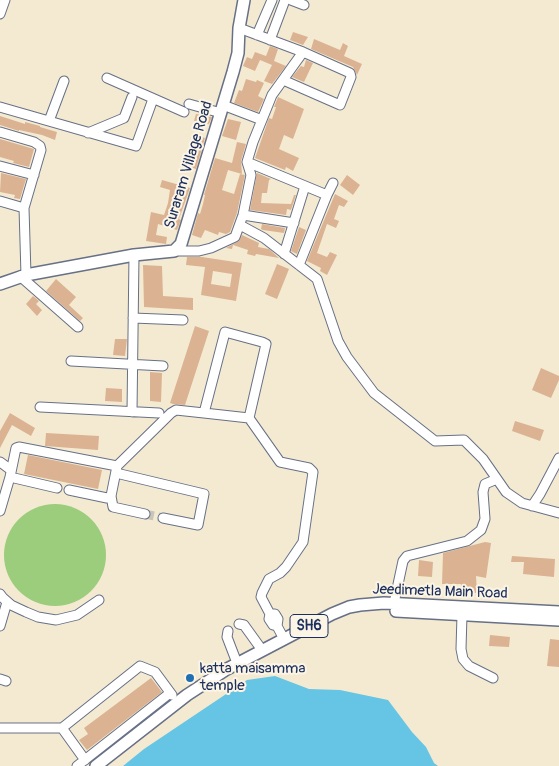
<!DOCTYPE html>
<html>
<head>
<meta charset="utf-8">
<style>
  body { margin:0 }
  canvas { display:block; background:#f3ead1 }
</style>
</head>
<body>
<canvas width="559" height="766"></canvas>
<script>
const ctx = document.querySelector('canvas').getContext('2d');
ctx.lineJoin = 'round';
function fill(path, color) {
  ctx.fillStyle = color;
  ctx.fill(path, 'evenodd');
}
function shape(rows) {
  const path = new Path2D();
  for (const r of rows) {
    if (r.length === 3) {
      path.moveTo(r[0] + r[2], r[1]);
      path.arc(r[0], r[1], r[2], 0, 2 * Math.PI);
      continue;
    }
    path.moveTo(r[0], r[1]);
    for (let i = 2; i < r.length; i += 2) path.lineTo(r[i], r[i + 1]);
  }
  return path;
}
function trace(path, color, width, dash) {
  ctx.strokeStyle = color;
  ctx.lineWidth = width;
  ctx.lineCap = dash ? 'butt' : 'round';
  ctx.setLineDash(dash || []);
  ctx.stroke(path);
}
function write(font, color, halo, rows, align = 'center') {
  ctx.font = font + ' Pangolin,sans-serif';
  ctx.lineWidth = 4;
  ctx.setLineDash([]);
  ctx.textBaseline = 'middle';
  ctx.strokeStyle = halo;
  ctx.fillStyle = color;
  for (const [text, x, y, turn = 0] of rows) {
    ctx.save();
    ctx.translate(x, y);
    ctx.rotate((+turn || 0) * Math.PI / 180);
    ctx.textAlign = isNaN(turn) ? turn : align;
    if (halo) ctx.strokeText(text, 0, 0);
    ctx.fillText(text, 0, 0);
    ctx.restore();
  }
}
fill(shape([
  [55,555,51]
]), '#9ccd7c');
fill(shape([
  [275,676,309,689,340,690,388,700,412,732,426,747,434,763,438,766,123,766,144,749,247,680]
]), '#66c5e5');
fill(shape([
  [293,32,308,37,303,45,290,40],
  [314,39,340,50,343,43,348,46,344,56,362,64,357,75,353,67,311,49],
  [270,46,278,49,274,61,286,66,272,84,264,81,272,65,260,60,255,71,243,66,247,57,252,59,255,52,266,56],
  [306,60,313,63,304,82,292,77,301,66,304,67],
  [246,79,256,82,257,80,264,83,258,96,264,99,258,112,234,103,239,90,242,91],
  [278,97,304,109,293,139,284,135,279,149,299,158,293,171,286,167,285,170,255,158,269,118,272,119,276,107,274,107],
  [196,114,212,117,209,124,194,121],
  [0,116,25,124,25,122,40,126,40,127,57,132,55,140,42,135,19,130,19,131,0,125],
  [228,119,241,122,236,140,222,136],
  [199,136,205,138,196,169,186,166,191,144,196,145],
  [0,139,34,149,29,167,13,163,14,161,0,157],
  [237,142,246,144,241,161,242,174,228,170,222,190,234,194,240,174,245,175,237,213,230,232,226,234,219,232,218,235,205,230,201,238,192,235,198,213,200,214,203,204,205,195,204,195,215,158,232,163],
  [1,173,26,179,20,199,14,198,15,195,0,192],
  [257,173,271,179,269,180,267,193,262,193,261,203,291,204,294,195,296,195,291,210,287,209,286,215,250,210],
  [347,175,360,185,353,195,340,185],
  [162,180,190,188,179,219,181,220,177,230,158,224,156,235,167,237,166,244,146,241,151,212,164,215,168,203,170,190,160,187],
  [335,194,348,201,344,207,339,205,334,219,339,221,336,228,327,224,317,253,327,257,330,252,337,255,327,275,320,271,321,268,307,261],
  [262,224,285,228,284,233,263,230,261,229],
  [299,227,306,230,297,254,291,251],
  [242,235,259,243,258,247,269,249,279,258,256,254,255,256,247,254,248,250,233,245,232,249,226,248,239,241],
  [187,257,202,257,242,263,236,301,201,295,205,267,186,265],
  [213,271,232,274,230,287,211,284],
  [277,264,289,269,277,299,265,294],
  [143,265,162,266,163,296,193,298,193,310,144,307],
  [56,279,76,297,69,305,83,318,80,321,46,291],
  [33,296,39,301,36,304,42,310,37,316,26,304],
  [195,326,209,331,185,405,173,404,170,403],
  [115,339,127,339,125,356,113,355],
  [541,368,559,376,559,380,551,398,532,390],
  [150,372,162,373,161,402,150,401],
  [106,388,122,389,122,402,105,401],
  [10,413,35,428,31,436,12,425,0,448,0,431],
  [515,421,544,430,540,441,512,431],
  [46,433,99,436,98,450,45,446],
  [28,455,102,470,98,489,24,474],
  [485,542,491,543,486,578,476,576,477,593,462,593,461,584,442,584,443,553],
  [512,556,555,559,554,577,523,574,524,562,511,562],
  [419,560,433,562,432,577,418,576],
  [490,635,510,637,509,647,489,646],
  [550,639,559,640,559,667,547,666],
  [151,678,162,692,87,750,79,740,88,734,84,728]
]), '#dcb392');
trace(shape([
  [145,514,163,518]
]), '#c8c5ba', 9, [9, 4.5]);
const minor = shape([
  [291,0,304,5],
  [0,14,5,0],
  [239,28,303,52,350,73,351,77,340,105,283,80],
  [257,35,272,0],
  [270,40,285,0],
  [107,78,184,112],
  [189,104,221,113],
  [223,105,262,120],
  [0,107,136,146,153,99],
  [49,121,64,81],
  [0,132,34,142,40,146,41,150,24,208,26,275],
  [88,133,124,118,132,97],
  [247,162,327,195,299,265],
  [0,166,34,175],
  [327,195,333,183],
  [0,201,24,208],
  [243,215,294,223],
  [240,225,264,238,317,279,338,341,347,357,374,393,435,441,464,440,483,459,506,492,522,503,559,513],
  [174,251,199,251,211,248,235,237,243,215,251,175,247,162,253,142,272,95,303,52],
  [284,254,305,186],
  [20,276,78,327],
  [133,318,183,320],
  [71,361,163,366],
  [40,407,159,413],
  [132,412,134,255],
  [204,413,249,418,280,462,309,468,313,472,303,542,286,567,280,573,269,579,262,593,261,597,270,614,269,619,273,625,277,626],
  [0,462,11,470],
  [116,473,204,494,198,525,163,518],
  [57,488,10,477,16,448,19,447,117,466],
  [69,490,107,498,111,496,117,466,171,413,176,410,204,413,225,332,262,342,266,344,249,418],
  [111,496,113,507,145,514],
  [532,506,540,494,559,458],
  [0,511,10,477],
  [0,594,3,598,11,605,26,612,38,617,56,620,77,615,99,600],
  [394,603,403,561,407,556,467,541,481,530,485,519,483,492,485,484,497,479],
  [270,614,275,614,278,619,277,626,284,639],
  [462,615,461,649,463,659,469,666,493,678],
  [239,624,244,625,262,650],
  [0,626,7,602],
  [228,631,227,637,237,663],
  [0,679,6,681],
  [0,728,62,728,140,666,155,672,172,695],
  [62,728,85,760],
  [77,766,170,693]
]);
const major = shape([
  [0,284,26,275,134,255,174,251,181,244,233,72,238,53,239,28,244,0],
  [396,611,559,620],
  [96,766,187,695,227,669,332,614,349,607,360,605,384,603,559,612]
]);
trace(minor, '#677086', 11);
trace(major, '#677086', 14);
trace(minor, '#fff', 9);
trace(major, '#fff', 11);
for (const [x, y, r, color] of [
  [190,678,5,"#1f6fb2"]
]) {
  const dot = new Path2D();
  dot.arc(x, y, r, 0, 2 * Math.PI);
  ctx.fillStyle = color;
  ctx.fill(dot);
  trace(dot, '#fcf5e5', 2);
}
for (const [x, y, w] of [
  [309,626,38]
]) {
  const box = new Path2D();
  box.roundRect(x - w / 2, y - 11.5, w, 23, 4);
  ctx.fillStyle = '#fcf5e5';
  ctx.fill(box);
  trace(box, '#1b2f5e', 1);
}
write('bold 14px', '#1b2f5e', null, [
  ["SH6",309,626]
]);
write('15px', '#1b2f5e', '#fcf5e5', [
  ["Suraram Village Road",189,165,-73],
  ["Jeedimetla Main Road",440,592,2]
]);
write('15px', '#1b2f5e', '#fcf5e5', [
  ["katta maisamma",200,669],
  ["temple",200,686]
], 'left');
</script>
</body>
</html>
